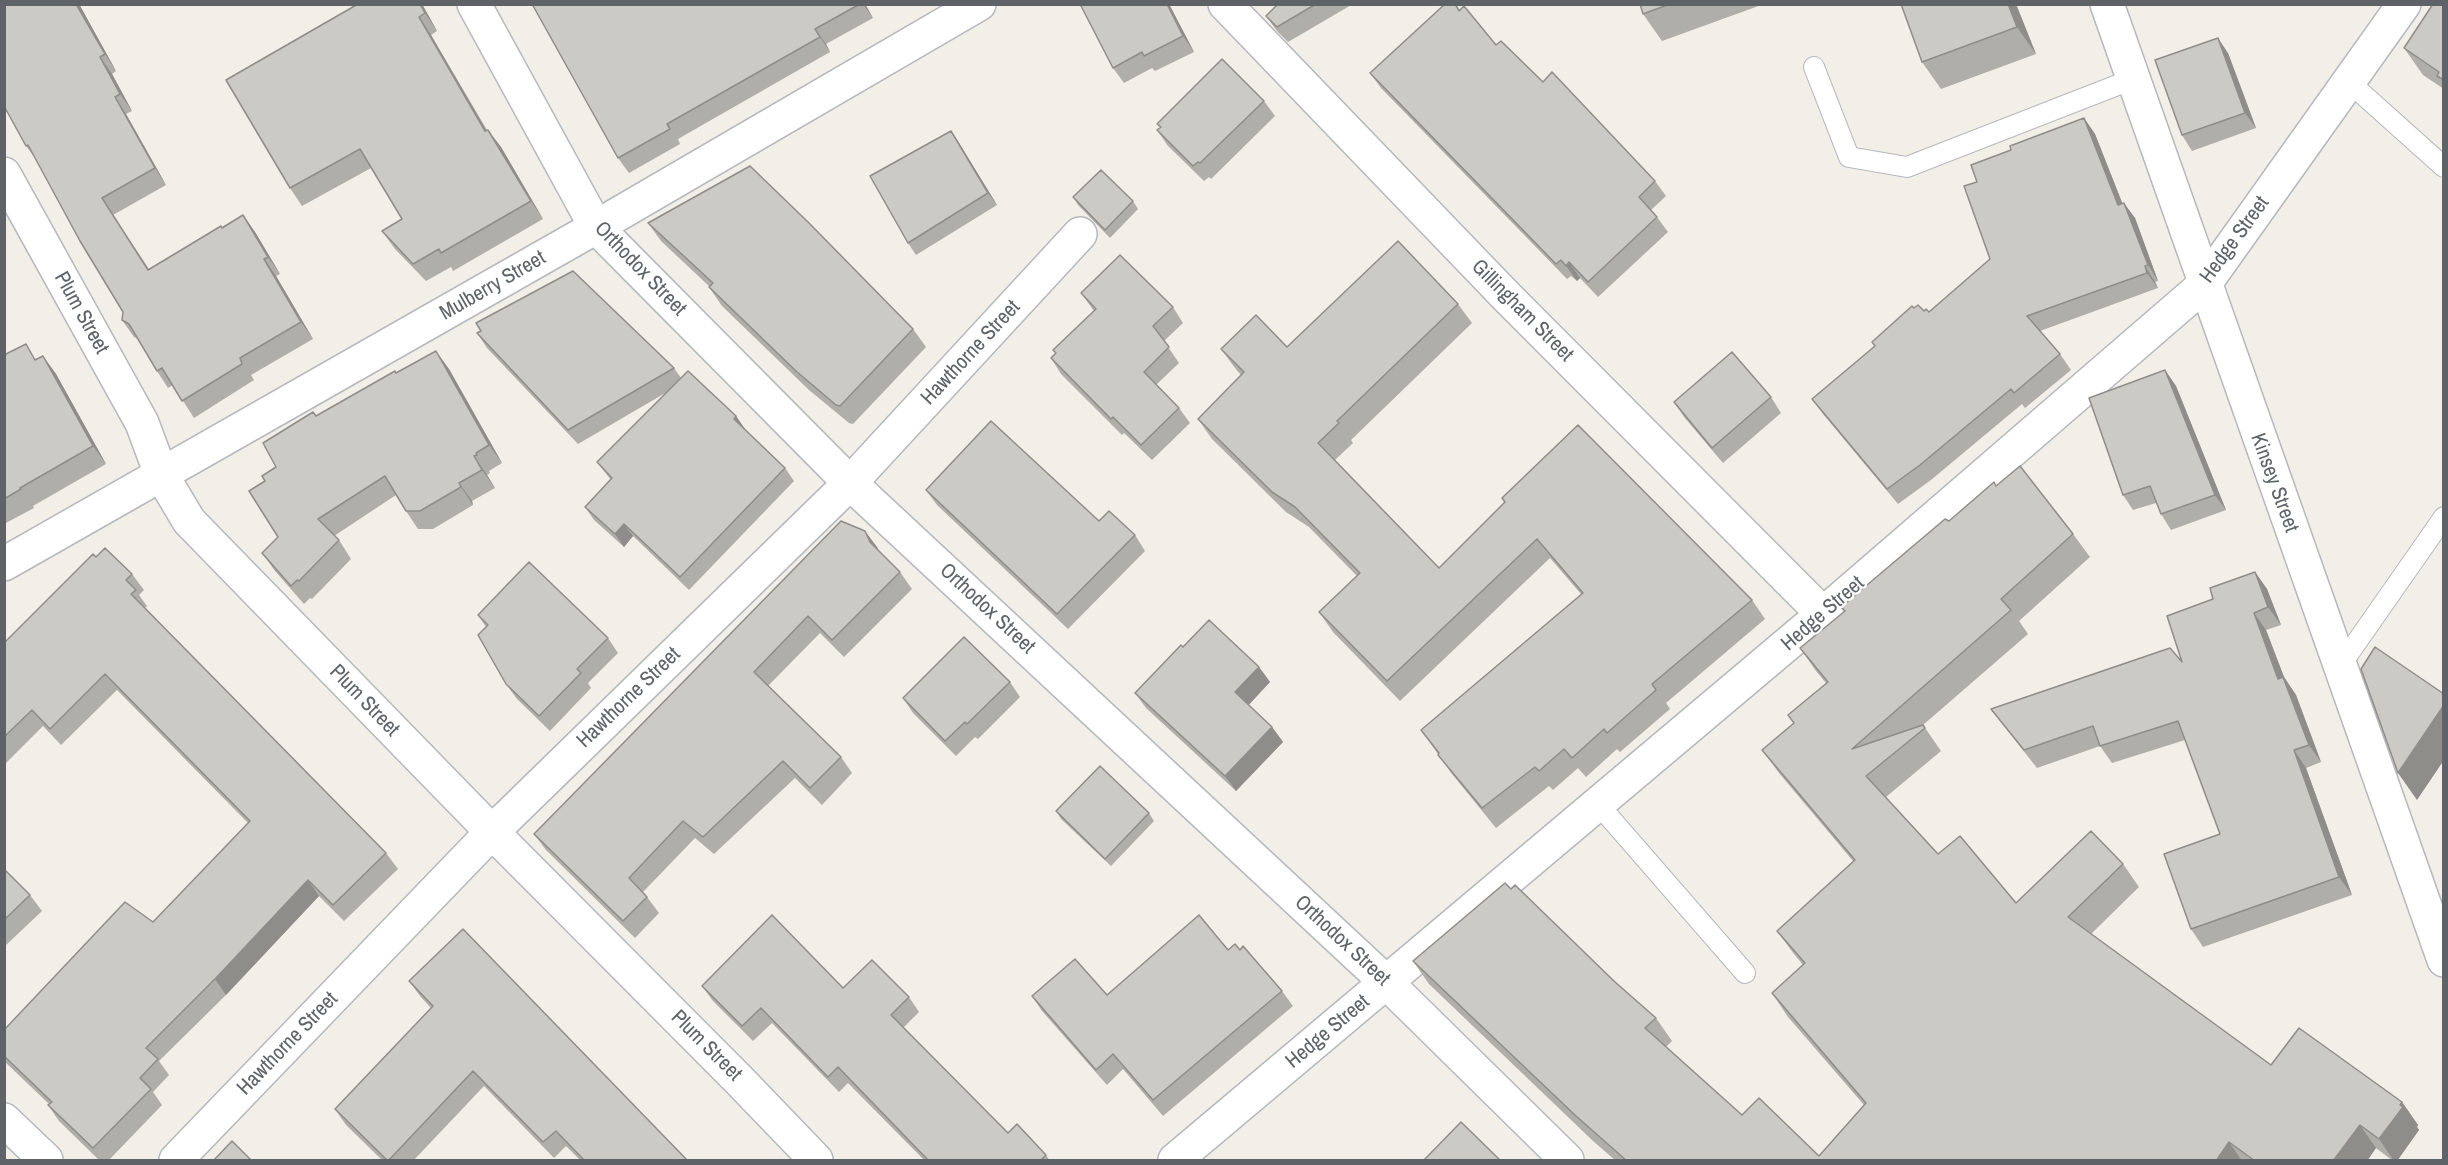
<!DOCTYPE html>
<html>
<head>
<meta charset="utf-8">
<style>
  body { margin:0 }
  #map { position:relative; width:2448px; height:1165px; overflow:hidden; background:#f1efe8; font-family:"Archivo Narrow",sans-serif }
  canvas { display:block }
  .frame { position:absolute; inset:0; border:6px solid #5f6368; pointer-events:none }
</style>
</head>
<body>
<div id="map">
<canvas width="2448" height="1165"></canvas>
<div class="frame"></div>
</div>
<script>
const ctx = document.querySelector('canvas').getContext('2d');
ctx.lineJoin = 'round';
function shape(rows) {
  const path = new Path2D();
  for (const r of rows) {
    path.moveTo(r[0], r[1]);
    for (let i = 2; i < r.length; i += 2) path.lineTo(r[i], r[i + 1]);
  }
  return path;
}
function trace(path, color, width, dash) {
  ctx.strokeStyle = color;
  ctx.lineWidth = width;
  ctx.lineCap = dash ? 'butt' : 'round';
  ctx.setLineDash(dash || []);
  ctx.stroke(path);
}
function fill(path, color) {
  ctx.fillStyle = color;
  ctx.fill(path, 'evenodd');
}
function write(font, color, halo, rows, align = 'center') {
  ctx.font = font + ' "Archivo Narrow",sans-serif';
  ctx.lineWidth = 4.5;
  ctx.setLineDash([]);
  ctx.textBaseline = 'middle';
  ctx.strokeStyle = halo;
  ctx.fillStyle = color;
  for (const [text, x, y, turn = 0] of rows) {
    ctx.save();
    ctx.translate(x, y);
    ctx.rotate((+turn || 0) * Math.PI / 180);
    ctx.textAlign = isNaN(turn) ? turn : align;
    if (halo) ctx.strokeText(text, 0, 0);
    ctx.fillText(text, 0, 0);
    ctx.restore();
  }
}
const lane = shape([
  [1814,67,1849,157,1907,167,2133,79],
  [2349,82,2444,167],
  [2340,666,2444,517],
  [1598,804,1745,973]
]);
const street = shape([
  [1225,4,1506,296,1823,614],
  [2107,4,2444,960],
  [4,174,142,423,161,474,189,521,492,832,738,1079,816,1160],
  [4,564,596,227,979,4],
  [4,1120,46,1160],
  [176,1160,492,832,850,483,1080,234],
  [1175,1160,1823,614,2204,285,2404,4]
]);
const secondary = shape([
  [474,4,596,227,850,483,1387,983,1567,1160]
]);
trace(lane, '#b5b8bc', 22);
trace(street, '#b5b8bc', 36);
trace(secondary, '#b6babf', 36);
trace(lane, '#fff', 20);
trace(street, '#fff', 33);
trace(secondary, '#fff', 33);
fill(shape([
  [4,4,79,4,116,71,112,74,132,111,126,114,166,185,113,215,149,269,243,215,255,232,280,274,276,276,313,339,251,375,254,380,194,418,173,385,168,388,157,371,138,339,134,337,122,320,123,312,35,158,26,146],
  [422,4,437,31,431,35,487,130,501,147,543,219,453,271,451,267,426,281,395,249,382,231,402,219,371,168,302,206,290,188],
  [532,4,865,4,873,18,826,44,830,52,678,139,680,144,629,173,618,158],
  [1169,4,1194,52,1155,71,1152,68,1124,83,1113,68],
  [1278,4,1353,4,1288,42,1277,31,1266,16],
  [1456,4,1460,10,1496,45,1543,82,1655,181,1666,196,1651,210,1657,217,1668,232,1598,297,1580,278,1577,281,1571,276,1567,279,1381,88,1370,73],
  [1640,4,1764,4,1662,41,1643,14],
  [2016,4,2036,54,1941,89,1922,62],
  [2444,4,2444,89,2423,75,2404,48],
  [2228,53,2256,128,2192,151,2182,135],
  [1264,101,1275,116,1211,179,1209,177,1204,181,1168,146,1157,130,1160,128,1157,124],
  [2084,118,2095,134,2122,203,2135,218,2158,281,2155,282,2158,288,2040,331,2060,354,2071,370,2025,408,2022,404,1931,480,1898,504,1823,414,1812,399,1875,347,1914,308,1929,312,1990,259,2011,150],
  [951,131,959,143,997,205,916,255,908,243],
  [1073,197,1133,201,1138,209,1110,238,1078,205],
  [648,223,913,329,926,347,853,424,849,423,809,390,722,306,709,287,710,287,661,241],
  [1081,293,1173,307,1183,323,1164,341,1179,363,1156,385,1179,408,1190,423,1152,460,1124,433,1122,435,1061,374,1051,358,1055,353,1053,350,1094,311],
  [1458,304,1472,323,1351,440,1353,443,1335,460,1439,568,1505,502,1752,600,1765,619,1666,703,1670,709,1620,752,1617,749,1586,777,1578,768,1553,790,1549,786,1496,828,1452,774,1421,730,1581,594,1550,558,1400,701,1333,632,1319,612,1357,576,1309,527,1286,512,1212,439,1198,419,1241,375,1235,368,1221,349,1287,347],
  [481,331,674,368,681,378,736,416,745,430,785,468,794,481,689,590,633,536,624,547,594,520,585,507,611,480,597,462,667,392,578,444,487,348,477,333],
  [4,355,37,359,43,356,56,374,106,464,33,506,34,508,4,524],
  [449,369,502,463,489,471,490,473,487,475,495,488,472,501,473,505,433,529,418,529,406,511,396,495,334,536,339,540,351,559,312,599,310,598,304,604,275,571,262,553,278,537,265,481,316,416,396,373],
  [2165,370,2176,386,2226,510,2171,530,2161,514,2156,503,2133,510,2123,495],
  [1771,397,1781,413,1723,463,1684,417,1674,402],
  [1996,486,2073,534,2090,557,2019,621,2028,634,1923,725,1941,751,1886,797,1938,854,2016,903,2123,864,2139,887,2091,934,2271,1065,2402,1102,2418,1125,2417,1127,2419,1130,2397,1161,2393,1161,2376,1148,2367,1161,1616,1161,1592,1140,1429,984,1413,961,1511,889,1656,1018,1672,1041,1666,1047,1742,1115,1819,1156,1864,1105,1788,1017,1772,993,1803,965,1794,954,1777,931,1853,861,1779,773,1762,750,1794,723,1826,683,1816,671,1800,648,1844,612,1841,607,1949,521],
  [926,490,1099,521,1135,535,1145,551,1068,629,937,505],
  [877,547,878,550,900,572,912,589,844,657,820,633,768,686,841,757,852,773,822,805,795,778,714,854,695,838,643,892,647,897,659,913,635,938,546,850,534,834],
  [2255,572,2267,589,2281,625,2266,630,2284,677,2296,695,2321,762,2306,768,2352,895,2203,947,2191,929,2220,834,2185,740,2112,763,2100,746,2037,768,2004,726,1991,709,2182,662,2213,599],
  [132,574,144,590,139,595,147,606,145,608,386,853,398,869,344,921,319,896,226,995,159,1061,169,1075,153,1092,162,1105,108,1161,100,1161,59,1121,48,1105,49,1104,4,1061,4,1030,153,922,248,823,117,690,61,745,43,726,4,765,4,643],
  [478,615,608,638,618,653,588,683,591,688,550,731,517,699,506,684,486,627],
  [1183,647,1259,667,1270,682,1248,705,1272,727,1283,742,1236,791,1146,708,1135,693],
  [1010,682,1020,697,978,739,975,737,956,756,913,713,903,698],
  [1056,811,1149,813,1154,821,1111,866,1061,819],
  [4,869,30,895,42,911,4,947],
  [1228,950,1282,991,1293,1006,1163,1116,1123,1069,1107,1085,1042,1011,1032,996,1107,995],
  [409,981,688,1161,581,1161,566,1146,554,1158,484,1086,413,1161,383,1161,346,1125,335,1109,431,1008,420,996],
  [702,986,843,988,909,997,919,1012,903,1028,1008,1133,1046,1155,1050,1161,925,1161,848,1083,839,1092,772,1023,753,1041,713,1001]
]), '#afaea9');
fill(shape([
  [76,4,79,4,116,71,105,54],
  [420,4,422,4,437,31,425,13],
  [863,4,865,4,873,18],
  [1167,4,1169,4,1194,52,1183,36],
  [2008,4,2016,4,2036,54,2017,27],
  [419,17,431,35,497,149,485,131],
  [815,29,826,44,830,52,820,37],
  [2218,38,2228,53,2256,128,2245,113],
  [100,57,112,74,132,111,120,94],
  [115,97,126,114,166,185,155,168],
  [2084,118,2095,134,2129,220,2118,205],
  [488,130,501,147,543,219,531,201],
  [951,131,959,143,997,205,988,193],
  [102,198,113,215,160,287,148,270],
  [2124,203,2135,218,2158,281,2148,265],
  [243,215,255,232,280,274,268,257],
  [264,259,276,276,313,339,301,322],
  [1569,262,1580,278,1577,281,1566,266],
  [2145,266,2155,282,2158,288,2147,273],
  [436,351,449,369,502,463,489,445],
  [43,356,56,374,106,464,93,446],
  [2165,370,2176,386,2226,510,2215,495],
  [736,416,745,429,743,432,734,419],
  [474,456,487,475,495,488,482,470],
  [459,483,472,501,473,505,461,487],
  [624,524,633,536,624,547,615,534],
  [865,531,877,547,882,559,870,542],
  [2255,572,2267,589,2281,625,2268,607],
  [2254,613,2266,630,2284,677,2296,695,2321,762,2309,745,2278,679],
  [1259,667,1270,682,1246,708,1235,692],
  [2444,705,2444,760,2417,800,2398,773],
  [1272,727,1283,742,1236,791,1225,776],
  [2294,750,2306,768,2352,895,2339,877],
  [308,880,319,896,226,995,215,979],
  [2402,1102,2418,1125,2417,1127,2419,1130,2397,1161,2394,1161,2379,1139],
  [2360,1125,2376,1148,2367,1161,2333,1161],
  [2229,1142,2242,1161,2216,1161]
]), '#8f8d8a');
const building = shape([
  [4,4,76,4,105,54,100,57,120,94,115,97,155,168,102,198,148,270,221,226,222,228,243,215,268,257,264,259,301,322,240,358,242,364,182,401,162,368,157,371,129,324,122,320,123,312,80,241,28,145,26,146,4,106,4,4],
  [358,4,420,4,425,13,419,17,485,131,488,130,531,201,441,253,439,249,413,264,382,231,402,219,360,149,290,188,226,80,358,4],
  [532,4,860,4,815,29,820,37,667,124,670,129,618,158,532,4],
  [1080,4,1167,4,1183,36,1144,56,1142,52,1113,68,1080,4],
  [1278,4,1316,4,1277,27,1266,16,1278,4],
  [1445,4,1455,4,1459,11,1464,6,1496,45,1501,41,1543,82,1552,72,1655,181,1639,197,1657,217,1588,282,1569,262,1566,266,1561,260,1556,264,1370,73,1445,4],
  [1640,4,1670,4,1643,14,1640,4],
  [1901,4,2008,4,2017,27,1922,62,1901,4],
  [2433,4,2444,4,2444,80,2437,76,2439,72,2404,48,2433,4],
  [2218,38,2245,113,2182,135,2155,60,2218,38],
  [1222,59,1264,101,1200,163,1198,162,1193,166,1157,130,1161,127,1157,124,1222,59],
  [2084,118,2118,205,2124,203,2148,265,2145,266,2147,273,2027,316,2060,354,2014,393,2011,389,1920,465,1887,489,1812,399,1875,346,1872,342,1912,306,1914,308,1918,305,1924,311,1926,309,1929,312,1990,259,1964,186,1977,182,1971,165,2011,150,2010,146,2084,118],
  [951,131,988,193,908,243,870,176,951,131],
  [750,166,808,222,913,329,840,406,836,405,796,371,709,287,713,283,648,223,750,166],
  [1101,170,1133,201,1105,230,1073,197,1101,170],
  [1398,241,1458,304,1337,421,1339,423,1318,443,1439,568,1505,502,1502,498,1578,425,1752,600,1652,684,1656,690,1607,733,1604,729,1572,758,1564,749,1539,771,1535,767,1482,808,1438,755,1439,753,1421,730,1583,593,1537,539,1387,681,1319,612,1360,573,1295,507,1272,492,1198,419,1244,372,1221,349,1256,315,1287,347,1398,241],
  [1120,255,1173,307,1153,326,1169,347,1144,372,1179,408,1141,445,1113,417,1111,419,1051,358,1056,353,1053,350,1096,309,1081,293,1120,255],
  [573,271,674,368,568,430,477,333,481,331,476,323,573,271],
  [26,344,35,360,43,356,93,446,20,488,21,489,4,499,4,355,26,344],
  [436,351,489,445,476,453,477,455,474,456,482,470,459,483,461,487,420,511,406,511,385,476,318,519,339,540,299,581,297,580,291,586,262,553,278,537,249,491,265,481,262,476,276,467,263,443,313,412,316,416,395,371,396,373,436,351],
  [1732,352,1771,397,1712,448,1674,402,1732,352],
  [2165,370,2215,495,2161,514,2150,486,2123,495,2089,398,2165,370],
  [688,371,736,416,734,419,785,468,680,577,624,524,615,534,585,507,612,478,597,462,688,371],
  [991,421,1099,521,1109,511,1135,535,1057,614,926,490,991,421],
  [2020,466,2073,534,2001,599,2011,610,1852,749,1923,725,1925,728,1866,776,1938,854,1960,836,2016,903,2091,831,2123,864,2068,917,2271,1065,2299,1028,2402,1102,2400,1105,2403,1107,2379,1139,2360,1125,2333,1161,2255,1161,2229,1142,2216,1161,1627,1161,1576,1116,1413,961,1505,883,1511,889,1515,885,1615,982,1656,1018,1645,1028,1742,1115,1759,1098,1819,1156,1866,1103,1772,993,1805,963,1777,931,1855,860,1762,750,1794,723,1788,715,1828,682,1800,648,1845,611,1841,607,1945,519,1949,521,1994,482,1996,486,2020,466],
  [841,521,865,531,870,542,900,572,832,640,808,616,754,672,841,757,810,788,783,761,703,837,683,821,629,878,647,897,623,921,534,834,841,521],
  [105,548,132,574,126,580,136,590,131,594,386,853,333,905,308,880,215,979,146,1048,158,1059,140,1078,151,1089,93,1148,48,1105,52,1102,4,1056,4,1030,125,902,153,922,250,821,105,674,50,729,32,710,4,737,4,643,93,554,96,557,105,548],
  [529,562,608,638,577,669,581,673,539,716,506,684,478,635,488,625,478,615,529,562],
  [2255,572,2268,607,2254,613,2278,679,2283,677,2309,745,2294,750,2339,877,2191,929,2164,854,2220,834,2178,721,2100,746,2093,726,2024,750,1991,709,2170,648,2182,662,2167,616,2213,599,2210,588,2255,572],
  [1209,620,1259,667,1235,692,1272,727,1225,776,1135,693,1181,645,1183,647,1209,620],
  [964,637,1010,682,967,724,965,722,945,741,903,698,964,637],
  [2375,647,2444,694,2444,705,2398,773,2361,669,2375,647],
  [1100,766,1149,813,1105,859,1056,811,1100,766],
  [4,869,30,895,4,920,4,869],
  [772,915,843,988,872,960,909,997,891,1015,1008,1133,1017,1124,1046,1155,1040,1161,929,1161,838,1067,828,1077,761,1008,742,1026,702,986,772,915],
  [1199,915,1228,950,1235,944,1240,950,1243,946,1282,991,1153,1100,1113,1054,1096,1070,1032,996,1075,959,1107,995,1199,915],
  [463,929,688,1161,585,1161,556,1131,543,1142,473,1071,388,1161,335,1109,433,1006,409,981,463,929],
  [1461,1122,1501,1161,1423,1161,1461,1122],
  [232,1141,252,1161,213,1161,232,1141]
]);
fill(building, '#cccac5');
trace(building, '#8f8d8a', 1.5);
write('21px', '#5f6368', '#fff', [
  ["Hedge Street",2235,240,-54],
  ["Orthodox Street",640,269,46],
  ["Mulberry Street",493,286,-30],
  ["Gillingham Street",1522,311,45],
  ["Plum Street",81,313,61],
  ["Hawthorne Street",971,353,-47],
  ["Kinsey Street",2274,483,70],
  ["Orthodox Street",987,609,43],
  ["Hedge Street",1823,614,-41],
  ["Hawthorne Street",629,698,-44],
  ["Plum Street",364,701,46],
  ["Orthodox Street",1342,941,43],
  ["Hedge Street",1328,1032,-40],
  ["Hawthorne Street",288,1044,-46],
  ["Plum Street",706,1046,45]
]);
</script>
</body>
</html>
